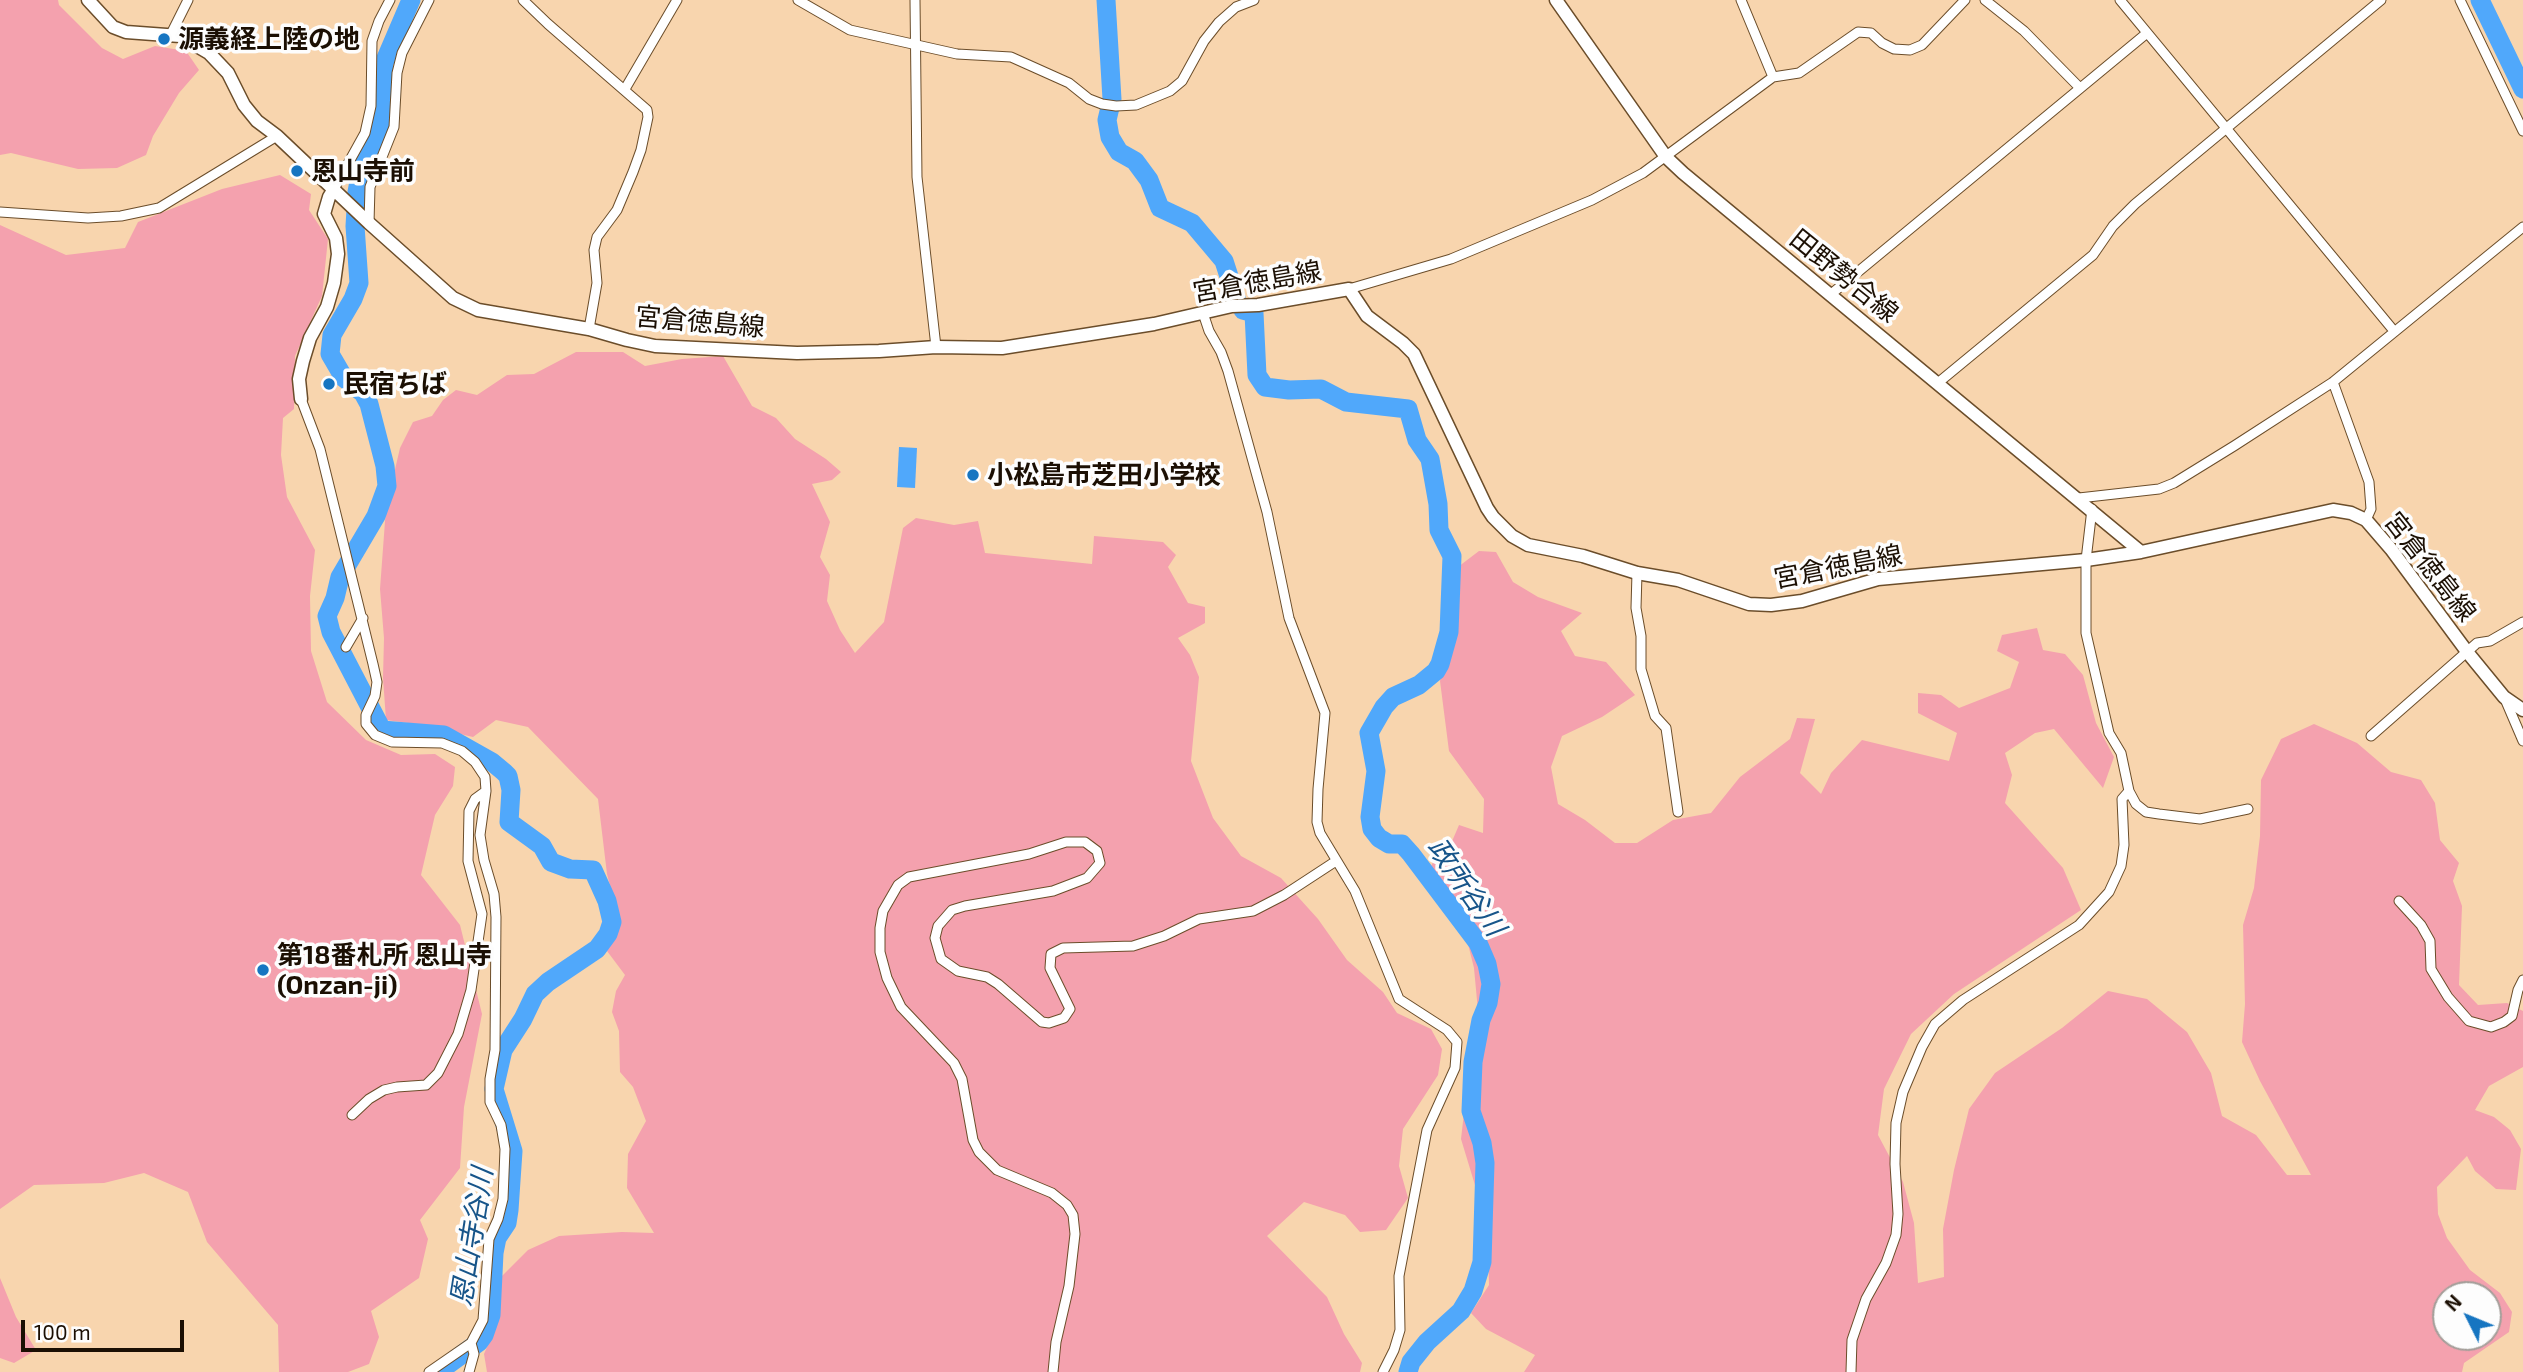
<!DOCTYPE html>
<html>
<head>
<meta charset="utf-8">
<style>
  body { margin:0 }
  #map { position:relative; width:2523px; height:1372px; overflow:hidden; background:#f8d5ae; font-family:"Exo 2",sans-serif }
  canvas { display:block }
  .north { position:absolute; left:2432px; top:1281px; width:70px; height:70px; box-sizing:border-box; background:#fdfdfd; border:2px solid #a39e99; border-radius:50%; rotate:313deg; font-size:19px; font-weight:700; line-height:28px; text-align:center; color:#1b0f03 }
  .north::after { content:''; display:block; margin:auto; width:24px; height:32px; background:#1675c1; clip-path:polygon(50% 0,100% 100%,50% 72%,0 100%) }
  .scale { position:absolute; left:21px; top:1320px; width:163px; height:32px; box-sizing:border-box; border:4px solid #1b0f03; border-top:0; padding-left:9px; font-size:21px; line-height:24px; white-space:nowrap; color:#1b0f03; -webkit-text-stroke:5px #fdfdfd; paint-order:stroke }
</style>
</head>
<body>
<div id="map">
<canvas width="2523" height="1372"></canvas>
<div class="north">N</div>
<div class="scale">100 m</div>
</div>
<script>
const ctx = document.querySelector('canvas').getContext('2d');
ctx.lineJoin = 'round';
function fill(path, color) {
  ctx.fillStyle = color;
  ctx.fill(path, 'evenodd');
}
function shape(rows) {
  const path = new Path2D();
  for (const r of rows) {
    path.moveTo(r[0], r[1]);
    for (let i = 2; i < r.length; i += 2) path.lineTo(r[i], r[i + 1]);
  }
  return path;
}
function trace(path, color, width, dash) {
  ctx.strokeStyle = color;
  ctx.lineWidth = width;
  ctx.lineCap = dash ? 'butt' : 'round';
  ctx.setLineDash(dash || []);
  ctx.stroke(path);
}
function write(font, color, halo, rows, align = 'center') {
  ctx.font = font + ' "Exo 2","Noto Sans JP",sans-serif';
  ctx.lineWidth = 7;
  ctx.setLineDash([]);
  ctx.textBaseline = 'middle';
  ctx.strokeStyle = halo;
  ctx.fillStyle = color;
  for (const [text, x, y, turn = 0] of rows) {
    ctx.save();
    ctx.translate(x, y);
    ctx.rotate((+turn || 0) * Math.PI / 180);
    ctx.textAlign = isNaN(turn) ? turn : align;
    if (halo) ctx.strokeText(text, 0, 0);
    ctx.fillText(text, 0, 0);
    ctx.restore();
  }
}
fill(shape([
  [0,0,58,0,59,5,102,48,123,59,155,46,186,51,199,70,179,93,153,136,146,155,117,168,78,169,11,153,0,155],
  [280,175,311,194,309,210,328,239,322,296,295,356,294,409,283,418,281,455,287,497,315,550,310,596,311,651,327,702,366,740,401,755,435,754,455,767,453,786,435,815,421,875,460,925,482,1014,464,1107,460,1168,420,1220,428,1239,419,1278,371,1311,379,1337,369,1364,348,1372,279,1372,278,1325,207,1242,188,1192,144,1173,104,1183,34,1185,0,1209,0,225,66,255,125,248,138,222,222,189],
  [576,352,623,352,645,366,682,359,723,356,752,406,776,418,795,439,826,459,841,472,832,480,812,484,830,522,820,557,830,575,827,601,840,630,855,653,884,622,903,528,916,518,954,525,978,521,985,553,1092,564,1094,536,1163,542,1176,555,1168,567,1188,603,1205,607,1205,623,1178,638,1190,655,1199,677,1191,761,1213,818,1241,856,1281,878,1318,919,1347,960,1383,992,1397,1013,1431,1029,1442,1049,1438,1075,1403,1129,1399,1166,1408,1198,1386,1230,1360,1232,1345,1215,1304,1202,1267,1236,1327,1297,1344,1334,1362,1363,1360,1372,487,1372,484,1354,500,1317,499,1279,528,1250,559,1236,622,1232,654,1233,627,1188,628,1154,646,1121,633,1087,620,1072,619,1031,612,1012,616,991,625,975,607,951,618,917,607,874,598,799,528,727,496,720,473,737,416,724,386,720,383,678,384,638,380,589,386,508,400,448,413,422,432,416,443,400,456,390,477,395,507,375,534,374],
  [1479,551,1496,552,1513,582,1538,597,1582,613,1561,631,1575,656,1606,662,1635,695,1602,717,1562,736,1551,767,1558,804,1585,820,1615,843,1637,843,1673,820,1711,813,1740,777,1790,739,1797,718,1815,719,1800,773,1821,794,1831,773,1862,740,1949,761,1957,733,1918,713,1918,693,1941,695,1959,708,2010,688,2019,662,1997,651,2002,635,2037,628,2043,650,2065,654,2083,675,2096,723,2114,757,2103,788,2054,729,2035,733,2005,753,2012,775,2005,803,2063,868,2081,910,1954,994,1911,1034,1884,1089,1878,1135,1903,1182,1914,1223,1918,1283,1944,1277,1943,1229,1954,1170,1969,1109,1995,1073,2062,1028,2108,991,2147,999,2187,1032,2211,1073,2222,1116,2256,1135,2287,1175,2311,1175,2260,1081,2242,1042,2245,1004,2243,925,2254,888,2260,836,2261,780,2281,739,2314,724,2357,743,2391,772,2421,780,2435,803,2440,840,2459,863,2453,881,2462,906,2459,985,2478,1005,2507,1003,2523,1011,2523,1067,2489,1086,2475,1110,2494,1117,2510,1130,2521,1149,2516,1190,2496,1189,2475,1171,2467,1156,2437,1187,2438,1214,2447,1238,2470,1270,2500,1293,2512,1312,2509,1332,2464,1363,2462,1372,1524,1372,1535,1355,1486,1329,1471,1313,1489,1285,1488,1243,1478,1195,1461,1139,1467,1087,1483,1056,1478,1011,1474,968,1465,932,1424,884,1435,857,1450,846,1459,825,1483,833,1484,799,1449,751,1440,681,1453,632,1454,570],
  [2446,1295,2488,1295,2488,1337,2446,1337],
  [0,1278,16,1317,36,1350,14,1363,0,1358]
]), '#f4a1ae');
fill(shape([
  [899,447,917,448,915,488,897,487]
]), '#50a8fb');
trace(shape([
  [411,0,384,63,382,123,361,171,357,192,355,226,359,283,353,299,332,335,330,354,344,378,363,393,369,404,385,466,387,486,376,516,340,577,335,598,327,616,331,632,382,730,444,735,492,762,504,772,508,776,511,790,509,822,542,846,551,862,570,869,593,870,607,901,612,922,608,934,597,949,548,982,535,994,523,1019,503,1050,494,1089,513,1151,509,1210,507,1223,497,1238,494,1253,491,1315,484,1335,479,1342,438,1372],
  [1106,0,1112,99,1107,120,1110,137,1119,152,1135,161,1149,180,1160,208,1192,223,1224,261,1236,298],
  [2480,0,2523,89],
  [1243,310,1254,313,1257,375,1265,387,1289,390,1321,389,1346,402,1408,409,1417,440,1430,459,1438,504,1439,530,1452,556,1449,632,1440,664,1436,671,1419,685,1393,697,1384,707,1369,733,1376,771,1370,817,1372,829,1379,838,1389,844,1402,844,1411,854,1478,943,1487,964,1491,984,1488,1003,1481,1020,1473,1062,1471,1111,1482,1143,1485,1163,1482,1262,1473,1291,1461,1311,1427,1342,1411,1362,1408,1372]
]), '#50a8fb', 19);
const street = shape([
  [523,0,548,24,647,110,648,117,641,150,633,172,617,210,597,237,594,250,597,283,589,329],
  [798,0,850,30,957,54,1011,57,1069,83,1089,99,1102,104,1116,106,1136,105,1170,91,1182,81,1204,41,1219,22,1236,7,1254,0],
  [915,0,917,177,936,347],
  [1741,0,1773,77],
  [1985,0,2024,31,2079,87],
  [2120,0,2394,331],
  [2460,0,2523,131],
  [171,34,188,0],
  [625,89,677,0],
  [334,189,365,133,371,106,372,41,379,21,390,0],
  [0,212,88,218,121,216,159,208,277,136],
  [369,223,370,187,394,127,397,73,402,53,429,0],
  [1349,289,1451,259,1592,200,1643,173,1773,77,1799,73,1858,32,1871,33,1882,43,1894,49,1910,50,1922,45,1965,0],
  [1830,295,2147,33],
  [1203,313,1209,331,1221,352,1228,371,1267,512,1289,618,1325,713,1318,789,1317,822,1320,833,1355,891,1399,999,1447,1030,1457,1042,1455,1068,1427,1130,1399,1276,1400,1330,1394,1350,1383,1372],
  [1939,382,2093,255,2113,226,2135,204,2381,0],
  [2333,382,2369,482,2371,509,2366,520],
  [301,399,320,449,373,664,377,682,375,696,366,715,366,724,375,735,392,742,442,743,462,751,475,762,485,777,486,791,480,835,484,860,494,894,496,917,495,1050,490,1079,490,1102,501,1125,505,1149,503,1199,498,1219,489,1239,483,1320,471,1343,429,1372],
  [2079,498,2159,489,2174,483,2234,446,2333,382,2523,227],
  [2092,509,2086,560,2086,633,2109,733,2121,753,2129,791,2136,804,2146,812,2159,814,2200,819,2248,809],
  [1637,573,1636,608,1641,636,1641,669,1655,716,1666,728,1678,812],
  [346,647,363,618],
  [2505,699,2523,741],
  [2371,736,2477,643,2490,641,2523,622],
  [2399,901,2421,925,2430,941,2431,969,2448,997,2469,1021,2491,1027,2504,1022,2512,1016,2518,990,2523,980],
  [352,1115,369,1099,384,1090,397,1087,426,1085,438,1073,458,1034,471,990,482,914,468,861,469,811,475,799,486,791],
  [469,1372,474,1354,471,1343],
  [1053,1372,1056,1342,1069,1286,1075,1234,1073,1215,1067,1205,1052,1193,997,1170,979,1152,973,1140,962,1079,954,1063,901,1007,887,978,880,952,880,928,883,911,898,885,909,877,1029,854,1066,842,1085,842,1097,851,1100,863,1087,878,1053,891,965,906,952,910,938,926,935,938,941,959,958,971,987,977,998,984,1042,1022,1049,1023,1064,1018,1070,1009,1050,968,1051,954,1063,948,1133,946,1164,936,1199,919,1253,911,1284,895,1336,861],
  [1851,1372,1852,1340,1866,1299,1886,1263,1896,1235,1898,1214,1895,1164,1896,1123,1903,1092,1922,1047,1935,1024,1963,1000,2079,925,2109,892,2121,866,2124,845,2122,799,2129,791]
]);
const secondary = shape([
  [88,0,113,27,126,32,180,36,209,53,228,73,244,105,257,121,277,136,369,223,453,298,478,310,589,329,627,340,655,346,797,353,879,351,936,347,1002,348,1154,324,1232,306,1258,305,1349,289,1367,316,1403,343,1414,354,1487,508,1493,517,1512,536,1528,545,1583,556,1637,573,1678,580,1749,604,1771,605,1802,601,1878,579,2086,560,2141,552,2333,510,2351,513,2366,520,2391,549,2468,653,2504,697,2523,710],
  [1556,0,1666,157,1683,173,2141,552],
  [301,399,299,379,303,361,310,338,327,307,334,283,338,254,336,238,324,214,329,197,334,189]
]);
trace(street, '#6b4d2a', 11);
trace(secondary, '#6b4d2a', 15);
trace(street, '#fff', 9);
trace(secondary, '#fff', 12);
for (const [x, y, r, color] of [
  [164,39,7,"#1675c1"],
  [297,171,7,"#1675c1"],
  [329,384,7,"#1675c1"],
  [973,475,7,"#1675c1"],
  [263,970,7,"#1675c1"]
]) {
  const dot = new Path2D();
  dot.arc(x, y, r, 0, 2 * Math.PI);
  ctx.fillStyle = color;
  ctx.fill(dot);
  trace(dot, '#fdfdfd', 2.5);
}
write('bold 26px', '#1b0f03', '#fdfdfd', [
  ["源義経上陸の地",178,39],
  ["恩山寺前",311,171],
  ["民宿ちば",343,384],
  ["小松島市芝田小学校",987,475],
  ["第18番札所 恩山寺",277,955],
  ["(Onzan-ji)",277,985]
], 'left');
write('26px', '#1b0f03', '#fdfdfd', [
  ["田野勢合線",1844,276,39],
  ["宮倉徳島線",1257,282,-10],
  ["宮倉徳島線",700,322,5],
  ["宮倉徳島線",1838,567,-11],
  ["宮倉徳島線",2430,567,52]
]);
write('italic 28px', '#165489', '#fdfdfd', [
  ["政所谷川",1466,887,55],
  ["恩山寺谷川",472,1237,-81]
]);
</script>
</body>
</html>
